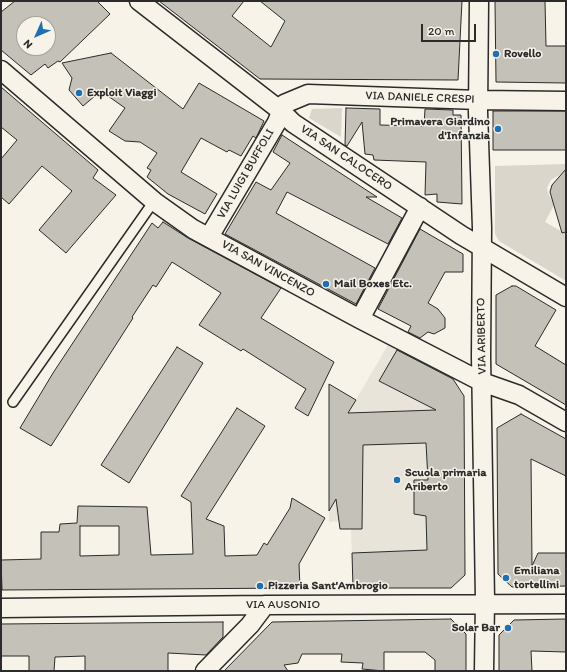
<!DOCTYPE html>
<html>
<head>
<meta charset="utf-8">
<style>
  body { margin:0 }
  #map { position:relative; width:567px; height:672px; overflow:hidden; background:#f7f3e8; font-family:Itim,sans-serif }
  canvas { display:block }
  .frame { position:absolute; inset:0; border:2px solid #2b2b2b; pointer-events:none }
  .north { position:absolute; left:16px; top:16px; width:40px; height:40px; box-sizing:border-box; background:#f7f3e8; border:1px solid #a5a39c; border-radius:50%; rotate:225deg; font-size:11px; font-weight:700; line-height:16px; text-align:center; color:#2b2b2b }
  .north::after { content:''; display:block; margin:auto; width:14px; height:18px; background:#1f6fb2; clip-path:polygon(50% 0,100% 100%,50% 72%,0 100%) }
  .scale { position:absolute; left:421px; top:24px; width:55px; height:18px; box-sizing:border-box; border:2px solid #2b2b2b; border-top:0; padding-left:5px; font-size:12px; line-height:14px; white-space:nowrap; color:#2b2b2b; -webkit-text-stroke:3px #f7f3e8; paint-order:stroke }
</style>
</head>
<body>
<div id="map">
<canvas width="567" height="672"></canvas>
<div class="frame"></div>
<div class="north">N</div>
<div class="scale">20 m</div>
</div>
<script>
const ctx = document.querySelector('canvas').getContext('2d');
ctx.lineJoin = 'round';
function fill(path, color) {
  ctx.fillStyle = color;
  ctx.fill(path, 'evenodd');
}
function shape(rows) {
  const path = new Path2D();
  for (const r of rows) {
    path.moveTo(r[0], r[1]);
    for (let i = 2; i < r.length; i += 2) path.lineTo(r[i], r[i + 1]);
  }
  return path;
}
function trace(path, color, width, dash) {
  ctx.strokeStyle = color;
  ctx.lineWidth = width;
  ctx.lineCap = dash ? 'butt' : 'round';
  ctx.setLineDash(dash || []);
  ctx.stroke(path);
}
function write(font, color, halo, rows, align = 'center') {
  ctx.font = font + ' Itim,sans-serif';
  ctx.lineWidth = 3;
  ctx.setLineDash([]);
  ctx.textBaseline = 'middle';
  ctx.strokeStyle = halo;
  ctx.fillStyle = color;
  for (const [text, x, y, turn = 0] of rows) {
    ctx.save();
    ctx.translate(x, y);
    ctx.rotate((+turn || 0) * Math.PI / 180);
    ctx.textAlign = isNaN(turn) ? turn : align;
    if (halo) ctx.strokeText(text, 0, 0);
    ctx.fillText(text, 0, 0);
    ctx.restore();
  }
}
fill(shape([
  [388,345,452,378,458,388,465,575,451,588,353,588,351,529,340,529,339,521,329,522,329,439,348,413]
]), '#e8e4da');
fill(shape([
  [342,108,341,137,309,118,312,109],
  [566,164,566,171,551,180,547,188,548,193,554,205,545,222,566,234,566,281,499,241,495,234,495,166]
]), '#dad6cc');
const building = shape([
  [15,1,97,1,110,14,60,62,58,61,48,68,45,64,31,75,1,50,1,12,15,1],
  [24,24,48,24,48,48,24,48,24,24],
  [159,1,244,1,232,16,271,47,285,21,260,1,462,1,458,80,260,79,159,1],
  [495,1,545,1,546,46,566,46,566,83,496,82,495,1],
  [111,53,183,109,199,83,264,121,256,138,253,136,241,156,229,150,227,152,201,138,181,172,217,194,205,214,168,194,147,177,151,170,147,168,157,153,140,142,125,141,109,131,125,108,101,91,83,106,69,90,72,78,62,63,111,53],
  [1,87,98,170,93,178,116,195,66,253,39,230,72,191,42,166,9,204,1,197,1,159,17,140,1,127,1,87],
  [346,108,380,109,380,125,424,126,425,109,453,110,453,115,461,115,462,204,437,202,437,194,425,195,426,162,374,160,373,155,365,154,362,122,347,146,345,145,346,108],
  [493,111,566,111,566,150,493,150,493,111],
  [282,135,377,197,366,197,402,218,388,244,287,192,276,213,375,268,356,304,225,234,256,182,271,190,290,163,273,152,282,135],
  [566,169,566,232,562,233,550,192,552,185,566,169],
  [163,222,188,238,281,288,261,318,334,362,308,416,295,408,306,389,243,349,241,351,199,325,221,293,172,262,156,287,153,285,132,317,133,318,51,446,20,428,53,373,152,223,158,228,163,222],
  [420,229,463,254,463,272,445,272,428,303,438,309,445,318,445,328,434,334,428,332,420,338,408,332,411,326,378,309,420,229],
  [512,286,516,286,556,310,535,346,566,365,566,405,496,364,496,295,512,286],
  [177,347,203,363,129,483,101,465,177,347],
  [397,350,453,379,464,396,465,575,451,588,353,588,352,553,427,550,426,516,414,514,414,480,428,480,426,443,363,445,362,529,340,529,336,499,329,511,329,384,356,400,348,413,436,410,379,381,397,350],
  [237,408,265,426,206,519,224,526,225,556,257,555,264,543,267,545,290,508,292,498,325,518,299,564,300,588,2,590,1,560,41,559,41,532,59,532,60,524,77,523,78,506,147,507,151,555,193,554,191,502,181,496,237,408],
  [80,526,119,526,119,555,80,556,80,526],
  [521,414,566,439,566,476,531,459,532,566,538,553,566,553,566,586,512,587,498,574,497,428,521,414],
  [451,619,466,634,466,671,435,671,435,660,425,652,384,652,384,671,362,669,363,663,341,662,342,654,302,654,298,663,284,665,288,671,224,671,272,622,451,619],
  [566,619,566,652,531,651,532,671,499,671,499,635,514,620,566,619],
  [223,622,223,637,206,655,168,653,168,671,85,671,85,656,55,657,54,671,29,671,29,656,1,656,1,624,223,622]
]);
fill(building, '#c4c1b9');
trace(building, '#2b2b2b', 1);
const lane = shape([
  [13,402,154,201]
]);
const street = shape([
  [139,1,281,111,293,123,461,235,566,297],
  [479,1,478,112,482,228,481,356,485,600,484,671],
  [1,70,155,202,193,229,360,319,482,382,519,395,566,422],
  [209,237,277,122,284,104,308,94,479,100,566,101],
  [360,319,420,207],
  [1,608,265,605,566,604],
  [205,671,250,625,265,605]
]);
trace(lane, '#2b2b2b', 12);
trace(street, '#2b2b2b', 21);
trace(lane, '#f7f3e8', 9);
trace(street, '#f7f3e8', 18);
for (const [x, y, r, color] of [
  [496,54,4,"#1f6fb2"],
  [79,93,4,"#1f6fb2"],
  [498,129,4,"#1f6fb2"],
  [326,284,4,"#1f6fb2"],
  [397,480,4,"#1f6fb2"],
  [506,578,4,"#1f6fb2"],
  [260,586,4,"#1f6fb2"],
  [508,628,4,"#1f6fb2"]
]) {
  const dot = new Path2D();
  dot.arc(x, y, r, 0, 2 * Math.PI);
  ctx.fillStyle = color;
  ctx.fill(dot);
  trace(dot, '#f7f3e8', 1.5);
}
write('bold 12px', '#2b2b2b', '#f7f3e8', [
  ["Rovello",504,54],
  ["Exploit Viaggi",87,93],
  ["Primavera Giardino",490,122,"right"],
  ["d'Infanzia",490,136,"right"],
  ["Mail Boxes Etc.",334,284],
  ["Scuola primaria",405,473],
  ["Ariberto",405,487],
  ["Emiliana",514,571],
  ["tortellini",514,585],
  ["Pizzeria Sant'Ambrogio",268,586],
  ["Solar Bar",500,628,"right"]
], 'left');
write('12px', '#2b2b2b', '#f7f3e8', [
  ["VIA DANIELE CRESPI",420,98,2],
  ["VIA SAN CALOCERO",346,158,34],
  ["VIA LUIGI BUFFOLI",246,174,-60],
  ["VIA SAN VINCENZO",268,269,29],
  ["VIA ARIBERTO",482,336,-91],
  ["VIA AUSONIO",283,605]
]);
</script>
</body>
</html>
